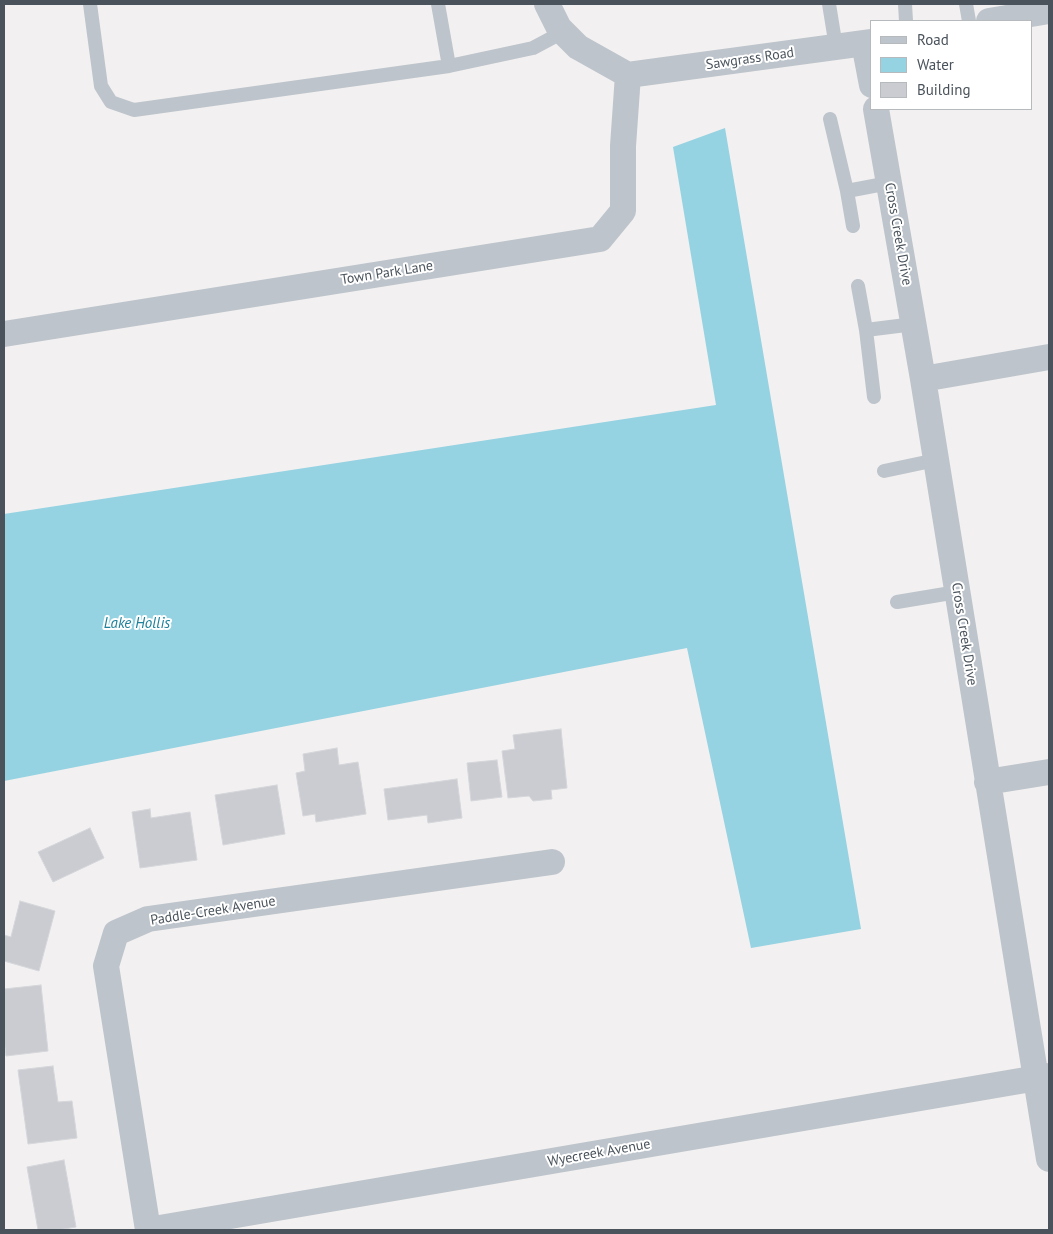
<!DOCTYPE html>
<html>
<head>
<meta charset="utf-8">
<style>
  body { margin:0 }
  #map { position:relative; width:1053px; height:1234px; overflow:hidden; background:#f2f0f0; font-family:"PT Sans",sans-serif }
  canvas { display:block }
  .frame { position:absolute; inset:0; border:5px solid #4a535b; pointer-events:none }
  .legend { position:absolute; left:870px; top:20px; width:162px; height:90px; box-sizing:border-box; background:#fff; border:1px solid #b7babd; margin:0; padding:6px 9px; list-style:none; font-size:15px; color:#4a535b }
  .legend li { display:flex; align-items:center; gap:10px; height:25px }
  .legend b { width:25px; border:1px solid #b7babd }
</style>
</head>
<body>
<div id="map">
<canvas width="1053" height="1234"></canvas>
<div class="frame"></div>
<ul class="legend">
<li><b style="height:6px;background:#bdc4cb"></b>Road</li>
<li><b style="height:14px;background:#95d2e2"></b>Water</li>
<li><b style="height:14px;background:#cbccd2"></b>Building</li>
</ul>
</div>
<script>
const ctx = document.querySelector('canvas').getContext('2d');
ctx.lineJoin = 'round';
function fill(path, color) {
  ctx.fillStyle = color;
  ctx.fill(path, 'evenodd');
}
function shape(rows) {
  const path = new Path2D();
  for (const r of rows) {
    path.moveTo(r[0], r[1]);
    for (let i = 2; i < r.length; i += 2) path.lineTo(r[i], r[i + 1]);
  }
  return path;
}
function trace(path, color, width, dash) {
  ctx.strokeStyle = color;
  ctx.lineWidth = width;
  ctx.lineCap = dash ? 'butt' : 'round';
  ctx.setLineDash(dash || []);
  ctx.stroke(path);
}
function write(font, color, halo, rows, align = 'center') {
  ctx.font = font + ' "PT Sans",sans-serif';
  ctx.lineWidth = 4;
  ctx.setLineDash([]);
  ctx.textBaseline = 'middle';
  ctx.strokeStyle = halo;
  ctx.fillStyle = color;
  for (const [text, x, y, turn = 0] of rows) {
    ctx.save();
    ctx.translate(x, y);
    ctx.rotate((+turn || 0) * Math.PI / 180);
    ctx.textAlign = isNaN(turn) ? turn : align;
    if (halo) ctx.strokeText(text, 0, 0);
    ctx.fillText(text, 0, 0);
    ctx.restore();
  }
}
fill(shape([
  [725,128,861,929,751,948,687,648,4,781,4,514,716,405,673,147]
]), '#95d2e2');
const building = shape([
  [561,729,567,788,551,790,552,799,533,801,529,796,508,798,502,751,515,749,513,735,561,729],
  [337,748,339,765,358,762,366,814,316,822,315,814,303,816,296,773,305,771,303,754,337,748],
  [497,760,502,797,471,801,467,763,497,760],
  [457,779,462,818,428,823,427,815,388,820,384,789,457,779],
  [277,785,285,834,223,845,215,795,277,785],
  [150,809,151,818,190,812,197,860,140,868,132,812,150,809],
  [90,828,104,858,53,882,38,852,90,828],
  [20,901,55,911,39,971,4,961,4,935,11,937,20,901],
  [41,985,48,1051,6,1056,4,1039,4,989,41,985],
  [53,1066,58,1102,72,1101,77,1138,28,1144,18,1070,53,1066],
  [64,1160,76,1227,58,1230,38,1230,27,1167,64,1160]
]);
fill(building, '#cbccd2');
trace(building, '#d4d6da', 1);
trace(shape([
  [90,4,101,86,111,102,134,110,449,66,438,4],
  [829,4,836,47],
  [905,4,906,21],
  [966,4,969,21],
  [449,66,533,48,563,32],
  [830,119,847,191,889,183],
  [847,191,853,226],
  [858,286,866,330,914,324],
  [866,330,874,397],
  [884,471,936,460],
  [897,602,957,592]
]), '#bdc4cb', 14);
trace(shape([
  [547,4,559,28,578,47,628,75],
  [989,21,1049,11],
  [864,43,872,85],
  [628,75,872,42],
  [876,109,923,379,1049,1159],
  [4,334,600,239,623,211,623,146,628,75],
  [923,379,1049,357],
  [987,782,1049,772],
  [148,1230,1049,1076],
  [148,1230,106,966,116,933,148,919,552,862]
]), '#bdc4cb', 26);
write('14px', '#4a535b', '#fff', [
  ["Sawgrass Road",750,59,-8],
  ["Cross Creek Drive",898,234,80],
  ["Town Park Lane",387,273,-9],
  ["Cross Creek Drive",964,634,81],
  ["Paddle-Creek Avenue",213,911,-9],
  ["Wyecreek Avenue",599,1153,-10]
]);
write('italic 15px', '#1d819b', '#fff', [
  ["Lake Hollis",137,624]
]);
</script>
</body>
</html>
